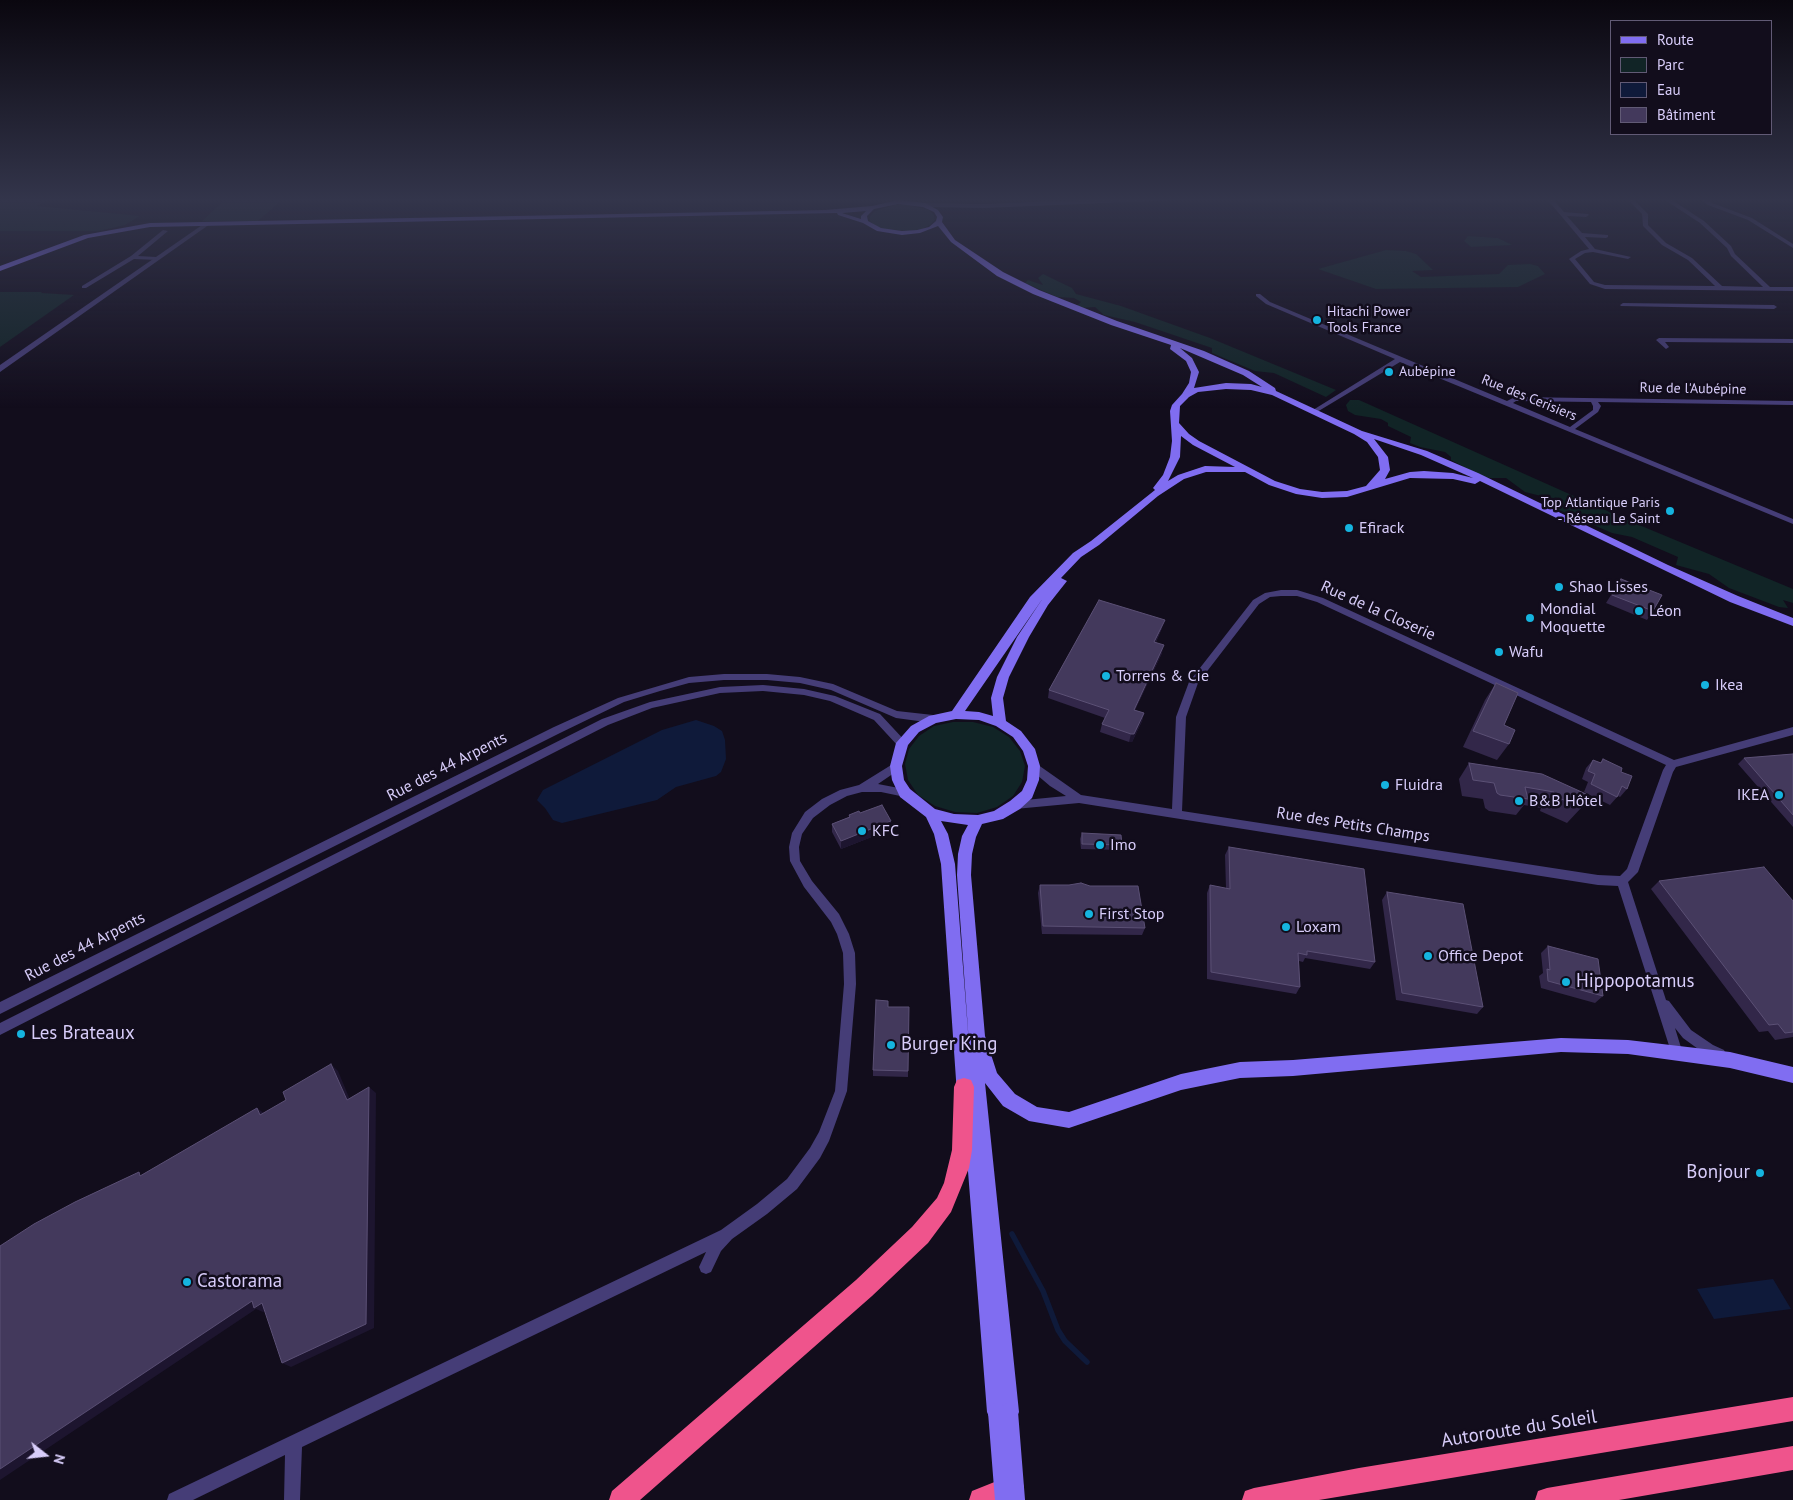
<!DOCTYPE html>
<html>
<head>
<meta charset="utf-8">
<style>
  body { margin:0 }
  #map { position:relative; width:1793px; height:1500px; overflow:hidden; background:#120d1c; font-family:"PT Sans",sans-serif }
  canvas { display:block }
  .legend { position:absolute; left:1610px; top:20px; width:162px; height:115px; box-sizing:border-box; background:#120d1c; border:1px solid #615a75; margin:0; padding:6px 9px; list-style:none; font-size:15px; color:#d8cdfa }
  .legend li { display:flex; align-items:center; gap:10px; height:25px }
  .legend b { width:25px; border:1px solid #615a75 }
  .north { position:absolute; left:20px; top:1430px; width:50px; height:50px; -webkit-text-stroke:4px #120d1c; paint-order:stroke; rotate:106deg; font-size:14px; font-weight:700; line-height:20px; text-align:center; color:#d8cdfa }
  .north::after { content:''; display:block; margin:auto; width:18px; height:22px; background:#d8cdfa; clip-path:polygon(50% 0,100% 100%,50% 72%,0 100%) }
</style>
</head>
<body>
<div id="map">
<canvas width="1793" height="1500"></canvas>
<ul class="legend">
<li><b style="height:6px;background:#806df1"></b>Route</li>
<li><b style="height:14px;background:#112426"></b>Parc</li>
<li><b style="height:14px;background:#0f1a3a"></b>Eau</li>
<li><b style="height:14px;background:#43395c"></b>Bâtiment</li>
</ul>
<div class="north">N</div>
</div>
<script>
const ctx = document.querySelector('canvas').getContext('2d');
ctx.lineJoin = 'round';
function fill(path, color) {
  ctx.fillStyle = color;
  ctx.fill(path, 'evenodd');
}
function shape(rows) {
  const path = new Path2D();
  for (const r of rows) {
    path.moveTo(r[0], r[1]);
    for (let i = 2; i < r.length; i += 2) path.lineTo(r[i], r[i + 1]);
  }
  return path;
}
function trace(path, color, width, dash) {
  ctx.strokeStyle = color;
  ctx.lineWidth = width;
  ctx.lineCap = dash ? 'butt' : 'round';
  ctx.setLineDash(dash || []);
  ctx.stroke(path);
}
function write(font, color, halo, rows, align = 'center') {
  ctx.font = font + ' "PT Sans",sans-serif';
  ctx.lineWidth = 5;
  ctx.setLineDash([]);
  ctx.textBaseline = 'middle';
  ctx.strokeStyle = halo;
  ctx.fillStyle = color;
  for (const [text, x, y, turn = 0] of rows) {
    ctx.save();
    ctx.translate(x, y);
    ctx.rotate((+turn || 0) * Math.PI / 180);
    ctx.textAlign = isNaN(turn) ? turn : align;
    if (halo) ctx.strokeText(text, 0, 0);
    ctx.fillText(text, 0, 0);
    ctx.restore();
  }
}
fill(shape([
  [0,198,51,198,37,206,140,216,125,225,99,231,0,231],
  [227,198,284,198,258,221,202,221],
  [895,205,907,205,929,210,934,215,935,220,930,225,922,229,910,231,884,229,875,226,870,221,870,216,875,211],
  [1468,236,1498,238,1512,245,1471,247,1464,241],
  [1386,250,1406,251,1416,254,1433,270,1412,271,1421,277,1499,274,1508,265,1530,264,1538,266,1545,274,1518,287,1376,289,1318,269],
  [1043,274,1072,288,1076,294,1121,306,1210,338,1336,390,1326,397,1274,373,1255,371,1212,353,1212,348,1135,322,1104,315,1095,307,1079,308,1077,306,1081,302,1074,298,1057,297,1025,283,1028,280,1043,285,1038,278],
  [0,292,42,292,41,293,74,295,0,347],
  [1350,400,1359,400,1632,522,1793,589,1793,603,1783,600,1788,608,1779,607,1729,588,1709,574,1676,565,1678,557,1632,537,1612,533,1545,504,1546,500,1541,496,1525,492,1506,478,1489,478,1481,476,1451,460,1451,457,1445,452,1420,447,1410,443,1411,437,1388,426,1388,423,1381,419,1355,415,1348,411,1346,405],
  [953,722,973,722,993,727,1009,737,1020,751,1025,766,1022,782,1013,796,997,807,977,813,955,812,935,806,918,795,908,780,905,764,909,749,919,736,934,726]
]), '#112426');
fill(shape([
  [696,720,714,726,722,731,725,740,726,759,721,772,716,776,676,787,657,800,562,823,553,820,545,808,537,800,543,790,662,730],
  [1773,1279,1791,1309,1714,1319,1697,1289]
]), '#0f1a3a');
trace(shape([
  [1012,1234,1043,1291,1058,1330,1065,1341,1087,1362]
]), '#0f1a3a', 5.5);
fill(shape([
  [1546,198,1552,198,1564,212,1588,214,1589,215,1586,217,1567,216,1582,233,1608,235,1608,237,1606,238,1585,237,1595,249,1631,257,1628,259,1593,252,1585,253,1575,259,1594,282,1605,285,1715,286,1688,260,1662,245,1643,226,1642,214,1626,198,1632,198,1648,214,1648,225,1666,243,1692,258,1722,286,1763,287,1731,256,1727,248,1700,223,1662,198,1669,198,1704,221,1731,246,1735,254,1770,287,1793,287,1793,291,1605,289,1590,284,1569,259,1581,251,1589,249,1546,198],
  [1698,198,1705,198,1712,203,1752,218,1793,244,1793,248,1748,220,1708,205,1698,198],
  [163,230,168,231,138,256,156,257,159,259,158,260,134,259,86,288,82,288,82,286,131,256,163,230],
  [1256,294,1260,294,1270,302,1507,401,1515,397,1793,401,1793,405,1598,402,1601,406,1598,412,1575,429,1793,519,1793,524,1400,362,1317,412,1313,412,1313,410,1395,359,1266,304,1256,296,1256,294],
  [1516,401,1591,402,1593,406,1593,410,1570,427,1513,403,1516,401],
  [1623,303,1774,305,1777,307,1774,309,1621,306,1620,305,1623,303],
  [1659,338,1793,339,1793,343,1665,342,1669,347,1666,349,1656,340,1659,338],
  [1281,590,1297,590,1323,598,1674,760,1793,727,1793,735,1676,767,1673,772,1638,872,1628,882,1666,1000,1669,1001,1691,1030,1713,1045,1724,1050,1726,1054,1724,1058,1720,1060,1705,1054,1683,1038,1675,1028,1683,1054,1681,1058,1677,1060,1673,1058,1618,886,1598,885,1079,803,1015,809,1011,808,1010,805,1011,802,1015,801,1066,796,1050,786,1030,769,1029,766,1030,763,1034,762,1081,795,1172,809,1176,717,1189,682,1253,600,1265,593,1281,590],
  [1281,596,1297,596,1317,602,1666,765,1663,770,1627,869,1620,876,1598,875,1182,811,1186,717,1198,683,1259,604,1270,597,1281,596],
  [724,674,767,674,800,677,833,684,897,711,933,715,938,719,933,723,896,718,831,690,800,683,767,680,724,680,689,683,660,691,624,702,560,733,0,1014,0,1002,554,727,618,698,689,677,724,674],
  [763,685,804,689,835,696,880,714,907,743,906,746,898,746,874,720,830,701,804,695,763,691,720,693,652,708,608,725,0,1035,0,1023,602,719,650,702,720,687,763,685],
  [896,762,900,763,901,766,900,769,878,784,909,790,910,793,909,796,905,797,881,792,862,792,847,796,830,805,813,818,802,834,799,847,800,861,812,881,839,914,849,934,855,953,856,984,847,1091,829,1141,820,1158,797,1189,767,1214,732,1239,721,1251,711,1272,706,1274,701,1272,699,1267,706,1252,302,1447,300,1500,284,1500,285,1455,193,1500,167,1500,169,1494,721,1230,757,1204,787,1179,810,1148,819,1132,835,1091,844,984,843,953,837,934,831,922,804,887,790,861,789,847,792,833,805,812,822,799,840,790,859,785,896,762]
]), '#453d77');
fill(shape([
  [1129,198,1179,198,1176,200,984,208,925,207,922,205,925,203,984,204,1129,198],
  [205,223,210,224,0,372,0,365,205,223]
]), '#453d77');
fill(shape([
  [898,200,925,203,938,210,943,217,942,222,955,240,1003,272,1039,290,1117,321,1204,351,1249,371,1275,388,1276,391,1362,431,1427,451,1478,473,1668,565,1738,596,1793,618,1793,626,1730,602,1480,481,1475,484,1453,479,1410,478,1347,497,1322,498,1296,494,1269,485,1245,472,1206,472,1184,479,1158,496,1099,545,1081,557,1061,578,1067,581,1048,605,1029,637,1009,677,1003,698,1006,721,1021,731,1035,749,1040,766,1039,780,1032,798,1020,809,1003,819,982,824,976,837,972,854,971,875,985,1036,997,1073,1015,1094,1037,1107,1069,1112,1181,1074,1240,1062,1293,1060,1561,1038,1628,1040,1730,1052,1793,1067,1793,1083,1730,1068,1628,1054,1561,1052,1293,1076,1240,1078,1181,1090,1069,1128,1029,1121,1003,1106,985,1083,1019,1412,1016,1419,1009,1422,1003,1419,997,1422,990,1419,987,1412,966,1146,962,1124,964,1118,972,1116,970,1100,965,1102,959,1100,957,1094,941,864,934,834,926,817,900,797,892,780,890,766,896,743,911,726,929,716,952,711,1030,597,1073,553,1091,541,1155,490,1153,488,1163,475,1170,457,1172,441,1170,411,1172,405,1182,394,1189,383,1191,372,1186,361,1170,349,1171,345,1111,325,1033,294,997,276,951,242,938,226,920,233,902,235,877,231,863,223,838,215,837,213,150,227,88,238,0,271,0,266,84,235,150,223,825,210,872,206,898,200],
  [898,204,923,207,934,212,937,217,936,221,929,227,917,230,902,231,881,228,868,221,867,216,874,209,898,204],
  [866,211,861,216,861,219,842,213,866,211],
  [1180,348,1243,375,1262,387,1251,384,1226,383,1194,388,1199,372,1192,358,1180,348],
  [1226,389,1251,390,1272,395,1354,434,1367,442,1378,457,1380,470,1366,486,1347,491,1322,492,1300,489,1275,481,1199,441,1189,434,1179,423,1180,406,1189,397,1198,392,1226,389],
  [1181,436,1193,445,1235,467,1205,466,1178,475,1168,481,1180,457,1181,436],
  [1374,439,1421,455,1473,478,1453,473,1424,471,1410,472,1385,479,1390,470,1388,457,1374,439],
  [1043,598,1017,637,997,677,991,698,993,716,979,712,965,711,1043,598],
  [956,719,979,720,996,726,1013,737,1023,751,1028,766,1027,780,1022,791,1010,801,994,811,978,815,954,814,935,809,910,789,904,780,902,766,908,745,919,732,936,723,956,719],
  [941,821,968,825,962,836,958,854,957,875,969,1044,955,864,948,834,941,821]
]), '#806df1');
fill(shape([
  [964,1078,971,1080,974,1087,972,1150,969,1168,951,1212,928,1243,872,1296,640,1500,609,1500,612,1491,856,1280,912,1227,937,1198,944,1183,952,1150,954,1087,957,1080,964,1078],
  [1793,1397,1793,1421,1319,1500,1242,1500,1245,1491,1254,1488,1359,1468,1793,1397],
  [1793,1446,1793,1470,1619,1500,1535,1500,1538,1491,1547,1488,1793,1446],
  [1012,1475,1021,1478,1024,1487,1021,1496,1011,1500,969,1500,972,1491,1012,1475]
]), '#ef548c');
trace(shape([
  [997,1412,1004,1500],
  [1009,1412,1016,1500]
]), '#806df1', 18);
fill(shape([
  [1621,579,1653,611,1647,620,1606,603],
  [1162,628,1156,642,1162,653,1135,710,1144,713,1142,721,1132,742,1129,742,1100,732,1102,724,1105,718,1048,698,1049,690],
  [1496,683,1504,725,1509,744,1497,760,1463,747,1485,700],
  [1793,754,1793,827,1738,764,1744,758],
  [1603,759,1621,772,1627,789,1620,797,1618,796,1610,805,1584,792,1588,782,1582,779,1586,768,1593,760,1600,763],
  [1469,763,1542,774,1581,808,1567,823,1540,811,1541,808,1524,805,1516,815,1489,811,1485,808,1483,799,1462,796,1459,779],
  [860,813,892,829,841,849,832,832,832,824,849,817,849,815],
  [1082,833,1122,845,1121,850,1081,849,1080,839],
  [1229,847,1375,962,1370,969,1305,958,1303,962,1299,961,1300,987,1296,994,1207,979,1207,893,1210,885,1226,888,1225,855],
  [1659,881,1793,901,1793,1037,1775,1040,1768,1031,1759,1032,1651,889],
  [1040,885,1145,928,1142,935,1042,934,1038,893],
  [1387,892,1483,1007,1477,1014,1396,1000,1382,900],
  [1548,946,1603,996,1595,1003,1541,988,1539,976,1543,973,1541,953],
  [888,1007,909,1007,908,1077,873,1076,873,1070]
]), '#322749');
fill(shape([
  [1165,620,1162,628,1152,650,1154,642],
  [1164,645,1162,653,1131,718,1134,710],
  [1144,713,1142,721,1132,742,1129,742,1131,734],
  [891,821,892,829,841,849,841,841],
  [331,1064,338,1071,353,1107,347,1100],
  [369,1087,376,1093,374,1328,291,1367,282,1363],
  [257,1108,265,1114,260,1115],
  [252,1301,262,1303,271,1307,263,1312,256,1309,0,1480,0,1469]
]), '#1d152f');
const building = shape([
  [1621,579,1662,595,1653,611,1612,595,1621,579],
  [1099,600,1165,620,1154,642,1164,645,1134,710,1144,713,1134,734,1131,734,1102,724,1109,710,1049,690,1099,600],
  [1496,683,1518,693,1504,725,1515,730,1509,744,1473,731,1496,683],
  [1793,754,1793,815,1744,758,1793,754],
  [1603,759,1622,768,1621,772,1632,776,1627,789,1622,786,1617,797,1591,784,1595,774,1588,771,1593,760,1601,763,1603,759],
  [1469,763,1542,774,1586,794,1581,808,1553,795,1554,792,1525,787,1528,799,1500,795,1497,793,1494,783,1473,780,1469,763],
  [882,805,891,821,841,841,832,824,850,817,849,815,859,811,860,813,882,805],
  [1082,833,1121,835,1122,845,1082,844,1082,833],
  [1229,847,1364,869,1375,962,1307,951,1307,955,1298,953,1300,987,1211,972,1210,885,1230,889,1229,847],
  [1764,867,1793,901,1793,1032,1785,1033,1778,1024,1769,1025,1659,881,1764,867],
  [1081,883,1090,886,1138,886,1145,928,1043,926,1040,885,1069,885,1081,883],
  [1387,892,1463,904,1483,1007,1402,993,1387,892],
  [1548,946,1598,959,1603,996,1548,981,1547,969,1550,970,1548,946],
  [876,1000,888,1001,888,1007,909,1007,908,1071,873,1070,876,1000],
  [331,1064,347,1100,369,1087,366,1324,282,1363,262,1303,254,1308,252,1301,0,1469,0,1246,34,1224,75,1202,139,1172,140,1176,257,1108,260,1115,286,1100,283,1092,331,1064]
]);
fill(building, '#43395c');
trace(building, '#5b5075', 1);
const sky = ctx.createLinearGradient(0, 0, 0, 408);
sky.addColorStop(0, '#0a070f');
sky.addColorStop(0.49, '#33354b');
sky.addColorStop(1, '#33354b00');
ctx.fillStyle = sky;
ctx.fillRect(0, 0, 1793, 408);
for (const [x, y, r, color] of [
  [1317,320,5,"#15b4df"],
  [1389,372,5,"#15b4df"],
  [1670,511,5,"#15b4df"],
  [1349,528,5,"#15b4df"],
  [1559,587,5,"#15b4df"],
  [1639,611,5,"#15b4df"],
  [1530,618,5,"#15b4df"],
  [1499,652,5,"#15b4df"],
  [1106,676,5,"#15b4df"],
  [1705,685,5,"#15b4df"],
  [1385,785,5,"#15b4df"],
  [1779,795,5,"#15b4df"],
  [1519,801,5,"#15b4df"],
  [862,831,5,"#15b4df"],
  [1100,845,5,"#15b4df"],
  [1089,914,5,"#15b4df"],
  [1286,927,5,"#15b4df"],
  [1428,956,5,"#15b4df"],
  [1566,982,5,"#15b4df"],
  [21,1034,5,"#15b4df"],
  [891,1045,5,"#15b4df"],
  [1760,1173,5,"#15b4df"],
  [187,1282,5,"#15b4df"]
]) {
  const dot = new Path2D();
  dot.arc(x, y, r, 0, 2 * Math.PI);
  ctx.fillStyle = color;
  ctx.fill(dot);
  trace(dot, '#120d1c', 2);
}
write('14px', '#d8cdfa', '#120d1c', [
  ["Hitachi Power",1327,312],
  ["Tools France",1327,328],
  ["Aubépine",1399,372],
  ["Top Atlantique Paris",1660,503,"right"],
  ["- Réseau Le Saint",1660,519,"right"]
], 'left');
write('14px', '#d8cdfa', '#120d1c', [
  ["Rue de l'Aubépine",1693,389,1],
  ["Rue des Cerisiers",1529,398,22]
]);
write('16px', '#d8cdfa', '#120d1c', [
  ["Efirack",1359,528],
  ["Shao Lisses",1569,587],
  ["Mondial",1540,609],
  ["Moquette",1540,627],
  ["Léon",1649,611],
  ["Wafu",1509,652],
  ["Torrens & Cie",1116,676],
  ["Ikea",1715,685],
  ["Fluidra",1395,785],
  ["IKEA",1769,795,"right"],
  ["B&B Hôtel",1529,801],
  ["KFC",872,831],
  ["Imo",1110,845],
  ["First Stop",1099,914],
  ["Loxam",1296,927],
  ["Office Depot",1438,956]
], 'left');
write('16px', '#d8cdfa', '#120d1c', [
  ["Rue de la Closerie",1378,611,24],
  ["Rue des 44 Arpents",447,767,-27],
  ["Rue des Petits Champs",1353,825,9],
  ["Rue des 44 Arpents",85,947,-27]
]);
write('19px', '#d8cdfa', '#120d1c', [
  ["Hippopotamus",1576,982],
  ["Les Brateaux",31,1034],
  ["Burger King",901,1045],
  ["Bonjour",1750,1173,"right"],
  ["Castorama",197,1282]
], 'left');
write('19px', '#d8cdfa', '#120d1c', [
  ["Autoroute du Soleil",1519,1429,-9]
]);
</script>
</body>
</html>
